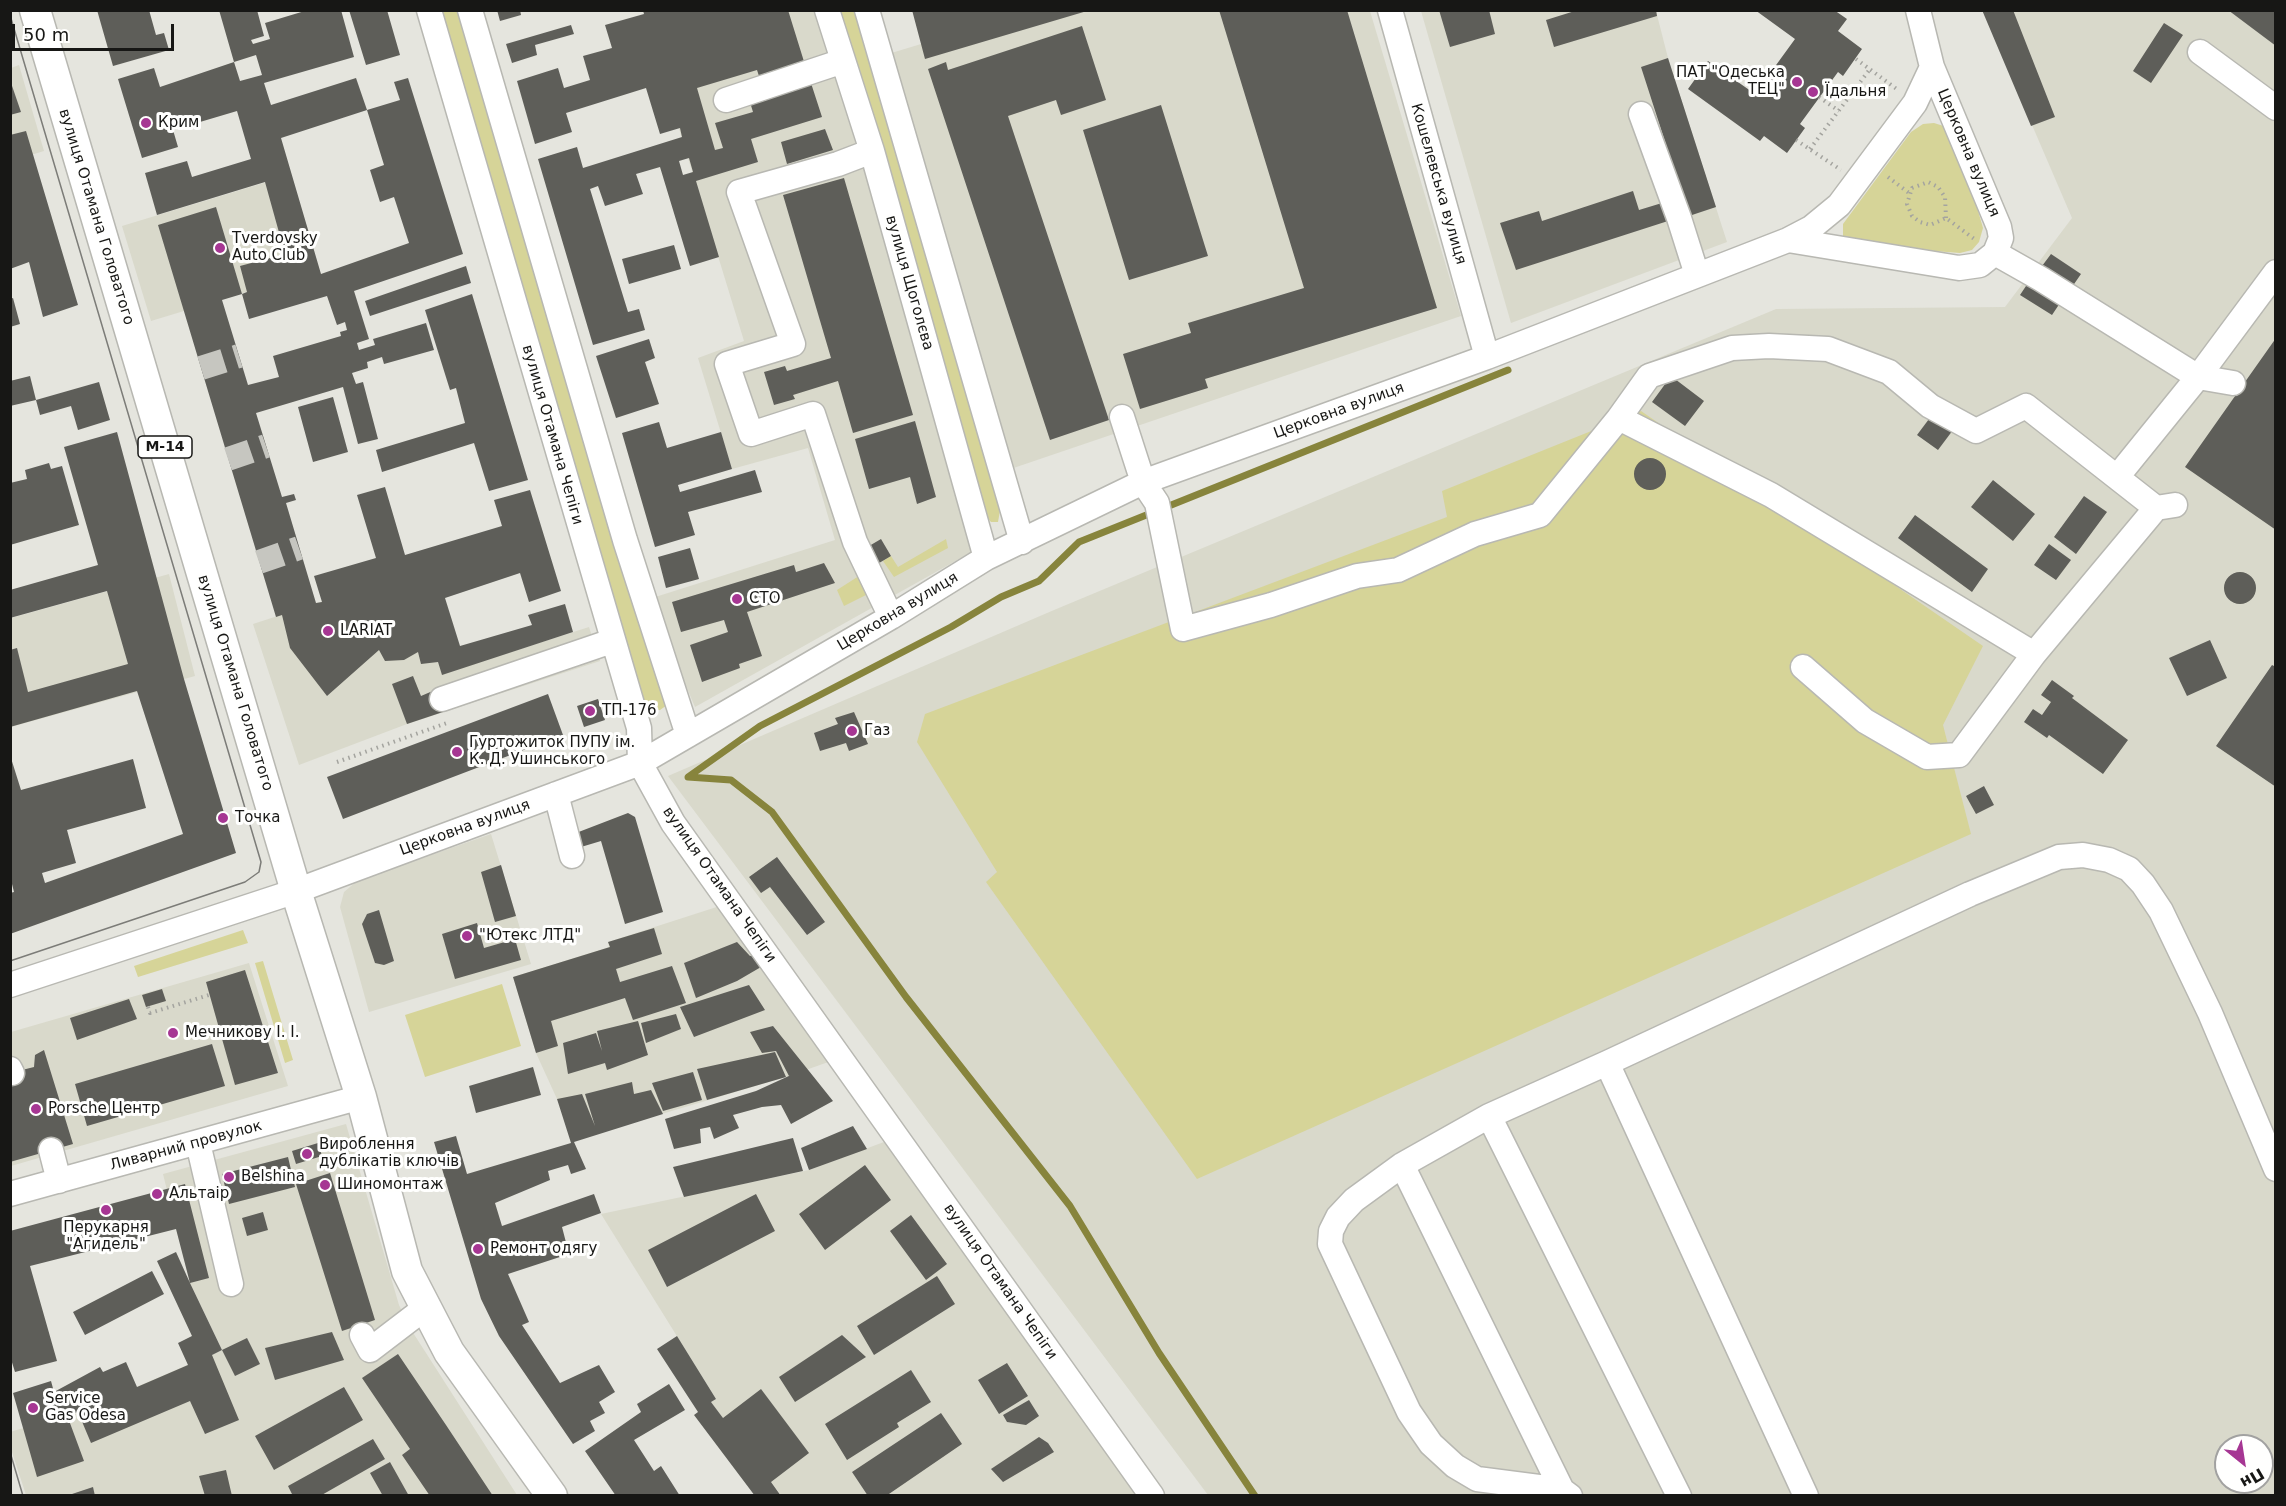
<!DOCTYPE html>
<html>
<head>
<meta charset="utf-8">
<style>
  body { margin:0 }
  #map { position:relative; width:2286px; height:1506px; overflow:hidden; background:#e5e5de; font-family:"DejaVu Sans",sans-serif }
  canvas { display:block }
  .frame { position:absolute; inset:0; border:12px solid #171715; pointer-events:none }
  .north { position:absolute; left:2214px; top:1434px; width:60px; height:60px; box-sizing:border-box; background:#fffffe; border:2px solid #a2a2a1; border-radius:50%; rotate:150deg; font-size:16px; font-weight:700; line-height:24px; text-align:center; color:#171715 }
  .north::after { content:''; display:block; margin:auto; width:21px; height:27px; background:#a63693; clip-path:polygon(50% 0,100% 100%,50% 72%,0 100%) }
  .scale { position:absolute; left:12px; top:24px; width:162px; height:27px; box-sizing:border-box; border:3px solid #171715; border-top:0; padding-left:8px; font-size:18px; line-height:21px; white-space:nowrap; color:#171715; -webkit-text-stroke:4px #fffffe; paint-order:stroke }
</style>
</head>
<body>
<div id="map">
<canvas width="2286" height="1506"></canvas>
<div class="frame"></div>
<div class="north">Пн</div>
<div class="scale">50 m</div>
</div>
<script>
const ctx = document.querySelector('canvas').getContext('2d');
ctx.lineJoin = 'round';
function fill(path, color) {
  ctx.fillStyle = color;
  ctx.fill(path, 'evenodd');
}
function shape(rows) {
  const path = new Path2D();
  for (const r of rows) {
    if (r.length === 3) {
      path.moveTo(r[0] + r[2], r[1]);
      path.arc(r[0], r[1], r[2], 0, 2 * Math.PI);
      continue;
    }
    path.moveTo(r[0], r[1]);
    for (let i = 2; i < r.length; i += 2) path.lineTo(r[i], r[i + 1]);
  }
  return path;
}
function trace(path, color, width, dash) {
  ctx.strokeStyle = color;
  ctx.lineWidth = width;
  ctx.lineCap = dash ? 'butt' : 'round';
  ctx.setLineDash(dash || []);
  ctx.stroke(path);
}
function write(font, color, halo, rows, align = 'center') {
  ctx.font = font + ' "DejaVu Sans",sans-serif';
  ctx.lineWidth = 6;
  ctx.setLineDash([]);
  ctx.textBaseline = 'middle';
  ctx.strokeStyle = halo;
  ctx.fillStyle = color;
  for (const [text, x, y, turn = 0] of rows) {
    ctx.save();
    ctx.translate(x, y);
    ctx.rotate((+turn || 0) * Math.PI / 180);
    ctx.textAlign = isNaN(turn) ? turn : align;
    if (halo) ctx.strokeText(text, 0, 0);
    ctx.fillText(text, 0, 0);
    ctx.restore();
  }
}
fill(shape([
  [643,11,816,11,984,545,695,707,649,599,835,540,808,448,732,469,698,358,744,341],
  [1030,11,1370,11,1461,316,990,476,865,61],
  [1421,11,1656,11,1668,58,1727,242,1511,323],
  [1983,11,2275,11,2275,1495,1208,1495,668,776,1054,610,1776,309,2005,307,2072,218],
  [2226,1446,2262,1446,2262,1482,2226,1482],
  [19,65,44,151,11,161,11,68],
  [290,175,319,270,151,321,122,226],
  [410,573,442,674,589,627,600,661,407,724,299,765,253,624],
  [169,574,195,676,11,727,11,618],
  [491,834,531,964,369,1012,340,907,344,892,357,881],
  [726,904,848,1055,789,1076,598,1133,557,1099,536,1053,513,977,609,947,608,942],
  [249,963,288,1086,11,1166,11,1032],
  [346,1124,399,1305,410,1328,517,1495,26,1495,11,1449,10,1432,78,1412,222,1350,190,1283,163,1174],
  [900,1136,1148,1496,781,1495,711,1402,716,1399,601,1214,809,1170]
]), '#d9d9cb');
fill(shape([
  [436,11,463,11,670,703,660,710,649,710,645,703],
  [834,11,854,11,1001,505,998,522,991,522,983,513],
  [1934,123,1950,128,1964,162,1983,228,1979,242,1972,250,1960,253,1857,245,1843,237,1843,224,1911,132,1923,124],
  [1641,411,1983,646,1943,725,1971,834,1197,1179,986,882,997,872,917,742,925,714,1447,517,1442,491],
  [946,539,948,548,894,577,883,561,891,556,898,567],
  [862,574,870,593,844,606,837,590],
  [243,930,248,943,138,977,134,966],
  [263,961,293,1060,285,1063,255,963],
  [502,984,521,1046,425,1077,405,1015]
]), '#d6d498');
trace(shape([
  [1255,1496,1159,1353,1070,1206,906,997,772,812,731,780,688,777,760,726,951,627,1001,597,1039,581,1079,542,1508,370]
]), '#87843c', 7);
fill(shape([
  [97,10,149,10,156,35,164,33,169,50,113,66],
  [219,10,257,10,264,36,251,40,253,44,270,39,265,23,308,10,341,10,354,57,264,83,271,105,356,78,367,110,281,138,321,274,409,243,394,197,380,202,370,170,384,165,367,110,400,100,394,82,408,78,463,254,354,291,369,339,357,343,359,350,375,345,373,339,426,323,434,350,384,364,382,357,367,362,368,368,352,373,356,384,363,382,378,439,358,444,343,387,256,413,282,497,294,494,296,500,286,503,316,603,322,602,314,576,376,558,357,495,385,487,405,555,502,526,494,500,530,490,561,591,529,602,520,573,445,598,460,646,532,625,528,615,565,604,573,632,442,675,438,662,421,664,418,652,404,660,385,661,379,650,327,696,290,648,282,615,276,617,158,225,216,207,242,294,247,292,240,266,285,254,265,182,157,215,145,173,187,161,192,177,251,159,237,111,173,130,178,147,142,158,118,79,154,68,160,87,234,62,240,81,262,75,256,55,234,62],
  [242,294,249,319,327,296,337,325,345,322,347,330,340,332,341,336,273,356,279,377,248,385,222,300],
  [349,10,387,10,400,55,366,65],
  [497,10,520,10,521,15,500,21],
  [643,10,788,10,806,68,761,82,757,70,697,88,715,150,723,148,715,123,753,112,749,99,810,80,822,117,751,139,758,162,696,181,719,257,690,266,660,167,636,174,643,194,605,206,598,186,590,189,628,312,639,309,645,330,593,345,538,159,577,147,583,168,682,137,680,128,660,134,646,88,566,113,572,132,535,144,517,81,558,68,564,88,590,80,583,56,612,48,605,25,644,14],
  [689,158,693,172,683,175,679,161],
  [912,10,1087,10,1087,11,925,59],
  [1219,10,1347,10,1437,308,1205,379,1208,388,1140,409,1123,354,1191,333,1188,323,1304,288],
  [1439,10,1489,10,1495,34,1450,47],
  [1578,10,1656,10,1657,16,1554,47,1546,20],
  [1755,10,1834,10,1847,19,1838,31,1862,49,1843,76,1838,72,1800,124,1805,128,1787,153,1764,136,1760,141,1688,89,1708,61,1755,94,1795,39],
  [1982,10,2013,10,2055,117,2031,126],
  [2228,10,2276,10,2276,46],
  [2164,23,2183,35,2151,83,2133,71],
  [571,25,574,34,535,45,537,55,512,63,506,44],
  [1082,26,1106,100,1061,115,1056,100,1008,116,1109,420,1050,440,928,69,946,62,948,70],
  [1668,58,1716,207,1689,216,1641,67],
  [10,80,21,112,10,115],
  [1161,105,1208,256,1129,280,1083,130],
  [825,129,833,150,787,164,781,142],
  [26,131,78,305,43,317,29,262,10,269,10,135],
  [844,178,913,415,853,433,838,381,793,395,795,399,774,405,764,372,785,366,787,371,831,358,783,195],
  [1633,191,1639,210,1662,203,1668,221,1516,270,1500,223,1539,211,1542,221],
  [674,245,681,269,629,284,622,259],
  [2051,254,2081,274,2072,287,2042,266],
  [466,266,471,283,370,316,365,301],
  [2028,283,2060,303,2052,315,2020,295],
  [472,294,528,480,489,491,474,443,382,472,376,450,465,423,456,388,450,390,425,310],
  [13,298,20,324,10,327,10,299],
  [2276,338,2276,530,2185,467],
  [649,339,655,358,645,362,659,404,616,418,596,356],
  [30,376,36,400,10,406,10,381],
  [1671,376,1704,401,1685,426,1652,402],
  [99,382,110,420,78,430,71,406,40,415,36,400],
  [333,397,348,452,313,462,298,407],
  [1932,415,1953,430,1938,450,1917,435],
  [915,421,936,497,917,504,910,477,869,489,855,439],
  [659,422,667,448,721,432,732,469,678,485,680,492,755,470,762,492,688,512,695,535,655,547,622,433],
  [117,432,184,679,236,853,10,934,10,893,14,892,10,876,10,755,21,790,133,759,146,808,67,830,76,863,42,873,45,883,183,834,137,691,10,727,10,650,17,648,28,692,128,664,107,591,10,618,10,590,98,565,64,447],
  [1650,474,16],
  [49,463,51,469,62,466,79,525,10,545,10,483,27,479,25,470],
  [1993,480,2035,514,2013,541,1971,507],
  [2084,496,2107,512,2076,554,2054,537],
  [1915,515,1988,569,1972,592,1898,538],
  [881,539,891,556,874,566,864,549],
  [2049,544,2071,560,2056,580,2034,565],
  [690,548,699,579,666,588,658,557],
  [824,563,835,583,747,612,762,656,739,664,740,668,702,682,690,645,728,632,724,620,681,632,672,602,794,565,796,572],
  [2240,588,16],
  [2210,640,2227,678,2187,696,2169,658],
  [2272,665,2276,667,2276,787,2216,746],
  [413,676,421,696,435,690,443,712,407,724,392,684],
  [2052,680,2074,696,2072,698,2128,740,2103,774,2049,735,2047,738,2024,722,2033,709,2042,715,2051,702,2041,695],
  [548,694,563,735,343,819,327,777],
  [598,699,605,720,584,727,577,706],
  [854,712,868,744,849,751,846,743,820,751,814,733,838,724,835,718],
  [1984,786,1994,805,1976,814,1966,796],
  [628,813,635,817,663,912,625,924,601,841,581,847,576,833],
  [777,857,825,922,807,935,770,887,761,893,749,877],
  [501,865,516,916,495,922,481,872],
  [379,910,394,961,384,965,375,963,362,924,367,914],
  [477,923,484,948,515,939,521,960,455,979,442,934],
  [654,928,662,954,616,969,620,982,672,966,686,1003,633,1020,625,998,551,1021,558,1046,536,1053,513,977,610,947,608,942],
  [737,942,750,956,755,955,761,967,737,981,696,998,684,963],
  [245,970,278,1073,235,1085,206,982],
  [749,985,765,1010,694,1037,680,1007],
  [162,989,166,1001,146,1007,142,995],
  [129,999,137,1019,77,1040,70,1018],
  [676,1014,681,1029,646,1043,641,1023],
  [638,1021,648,1055,607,1070,605,1063,568,1074,563,1043,596,1033,602,1051,597,1031],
  [773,1026,833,1101,791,1124,781,1105,762,1107,733,1115,739,1128,714,1139,710,1127,700,1129,701,1143,674,1149,665,1119,756,1091,791,1075,789,1076,776,1051,762,1053,750,1032],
  [212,1044,225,1086,87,1126,75,1084],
  [44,1050,73,1144,10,1162,10,1073,34,1067,35,1055],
  [775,1052,786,1077,707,1100,697,1069],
  [533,1067,541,1095,476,1113,469,1086],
  [693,1072,702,1100,663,1111,652,1083],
  [632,1082,634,1094,651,1090,663,1114,574,1142,586,1169,571,1174,568,1165,548,1171,550,1180,495,1203,502,1226,594,1194,601,1213,562,1227,569,1254,508,1274,529,1322,522,1325,560,1383,599,1365,615,1392,599,1402,605,1413,590,1421,595,1431,573,1444,499,1336,481,1299,434,1142,456,1136,467,1174,571,1143,557,1099,582,1094,595,1126,585,1094],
  [853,1126,867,1149,809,1170,801,1148],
  [793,1138,803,1171,684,1197,673,1167],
  [318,1143,322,1156,296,1164,292,1151],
  [288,1157,295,1187,229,1204,222,1174],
  [865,1165,891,1200,825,1250,799,1214],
  [330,1173,375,1320,342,1331,296,1184],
  [185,1184,209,1278,190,1283,222,1350,212,1355,239,1420,205,1434,190,1401,91,1443,78,1412,67,1415,84,1461,37,1477,13,1393,51,1381,54,1392,100,1367,103,1372,126,1362,137,1387,188,1365,178,1343,192,1336,157,1261,176,1252,190,1283,176,1229,30,1266,57,1361,15,1372,10,1356,10,1231],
  [756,1194,775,1231,667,1287,648,1250],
  [263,1212,268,1230,247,1236,242,1218],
  [911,1215,947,1264,926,1280,890,1231],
  [152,1271,164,1294,85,1335,73,1312],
  [937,1276,955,1304,874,1355,857,1326],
  [332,1332,344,1360,275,1380,265,1348],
  [842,1335,866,1357,795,1402,779,1377],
  [677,1336,716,1399,711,1402,723,1418,761,1389,809,1453,771,1482,781,1496,755,1496,694,1415,698,1412,657,1349],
  [247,1338,260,1364,235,1376,222,1350],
  [398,1354,446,1425,493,1496,430,1496,402,1455,410,1449,362,1378],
  [1007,1363,1028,1396,999,1414,978,1380],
  [911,1370,931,1402,897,1423,899,1427,847,1460,825,1424],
  [669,1384,685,1410,634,1440,654,1471,661,1466,680,1496,616,1496,585,1451,641,1412,637,1404],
  [344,1387,363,1420,274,1470,255,1436],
  [1029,1400,1039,1416,1026,1425,1007,1422,1003,1415],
  [941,1413,962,1444,886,1496,868,1496,852,1472],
  [1039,1437,1048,1443,1054,1452,1003,1482,991,1469],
  [373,1439,385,1459,320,1496,293,1496,288,1486],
  [390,1462,409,1496,383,1496,370,1473],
  [226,1470,232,1496,205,1496,199,1476],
  [93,1487,95,1496,69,1496,69,1495]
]), '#5e5e59');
trace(shape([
  [201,368,239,356],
  [228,459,266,446],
  [259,562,299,548]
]), '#c6c6c0', 24, [24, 12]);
const minor = shape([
  [429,10,639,728,640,763,673,823,1152,1496],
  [470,10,625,540,688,735],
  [827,10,872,151,986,558],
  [867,10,1022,542],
  [1390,10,1487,357],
  [2200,52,2276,108],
  [726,100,843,61],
  [1641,114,1679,218,1697,275],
  [872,151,838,164,739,192,793,344,727,364,751,434,813,414,855,542,891,617],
  [1788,240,1959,268,1980,265,1995,253,2001,238,1999,227,1932,67,1918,10],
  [1995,253,2041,279,2198,377,2233,383],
  [1122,417,1143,482,1157,503,1183,629,1271,605,1357,576,1398,570,1475,534,1540,515,1619,418,1771,495,2034,654,1959,755,1927,757,1865,721,1803,667],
  [1619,418,1649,376,1732,348,1769,346,1828,349,1889,372,1930,406,1976,431,2026,406,2156,508],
  [2117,477,2198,377,2276,272],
  [2034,654,2156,508,2175,505],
  [442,699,612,641],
  [556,794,572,856],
  [10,985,296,891,640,763,891,617,986,558,1143,482,1487,357,1788,240,1811,228,1839,205,1915,103,1932,67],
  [1607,1063,1806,1496],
  [10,1069,12,1073],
  [1489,1116,1679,1496],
  [198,1143,231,1284],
  [51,1150,59,1181],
  [1402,1165,1562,1490,1570,1496],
  [10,1194,361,1097],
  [362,1335,370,1350,425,1308],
  [1562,1490,1477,1479,1455,1466,1431,1444,1409,1412,1330,1244,1331,1231,1338,1217,1354,1200,1402,1165,1489,1116,1607,1063,1970,894,2059,857,2083,855,2109,860,2129,869,2143,884,2161,911,2210,1013,2276,1169]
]);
const major = shape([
  [35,10,296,891,361,1097,407,1271,449,1352,552,1496]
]);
trace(minor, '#b8b8b2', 27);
trace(major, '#b8b8b2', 33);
trace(shape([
  [1856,59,1898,90],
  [1819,97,1839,111],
  [1796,140,1841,170],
  [1810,149,1870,69],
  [1888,177,1909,193],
  [1946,218,1945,197,1938,187,1928,182,1912,188,1907,204,1912,216,1920,222,1930,225,1946,218,1977,241],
  [337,762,450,722],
  [148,1007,150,1013,209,995]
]), '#a4a49f', 4, [1.5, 4.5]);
trace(minor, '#fff', 24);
trace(major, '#fff', 30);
trace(shape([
  [10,15,261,862,259,872,245,882,10,961],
  [10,1452,23,1496]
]), '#7c7c78', 1.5);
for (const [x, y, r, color] of [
  [1797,82,6,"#a63693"],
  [1813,92,6,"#a63693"],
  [146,123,6,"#a63693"],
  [220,248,6,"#a63693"],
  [737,599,6,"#a63693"],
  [328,631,6,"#a63693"],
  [590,711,6,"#a63693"],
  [852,731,6,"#a63693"],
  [457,752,6,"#a63693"],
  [223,818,6,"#a63693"],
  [467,936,6,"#a63693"],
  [173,1033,6,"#a63693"],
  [36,1109,6,"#a63693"],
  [307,1154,6,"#a63693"],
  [229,1177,6,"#a63693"],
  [325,1185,6,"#a63693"],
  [157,1194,6,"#a63693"],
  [106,1210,6,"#a63693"],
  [478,1249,6,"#a63693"],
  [33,1408,6,"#a63693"]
]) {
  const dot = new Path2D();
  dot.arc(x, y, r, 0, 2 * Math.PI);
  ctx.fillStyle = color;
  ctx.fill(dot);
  trace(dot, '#fffffe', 2);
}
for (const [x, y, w] of [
  [165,447,54]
]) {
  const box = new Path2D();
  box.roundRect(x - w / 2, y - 11, w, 22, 4.5);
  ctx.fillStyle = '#fffffe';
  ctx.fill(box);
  trace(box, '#171715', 1.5);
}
write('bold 14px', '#171715', null, [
  ["М-14",165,447]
]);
write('15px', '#171715', '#fffffe', [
  ["ПАТ \"Одеська",1785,73,"right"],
  ["ТЕЦ\"",1785,90,"right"],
  ["Їдальня",1825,92],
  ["Крим",158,123],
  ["Tverdovsky",232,239],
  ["Auto Club",232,256],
  ["СТО",749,599],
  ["LARIAT",340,631],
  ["ТП-176",602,711],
  ["Газ",864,731],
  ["Гуртожиток ПУПУ ім.",469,743],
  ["К. Д. Ушинського",469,760],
  ["Точка",235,818],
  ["\"Ютекс ЛТД\"",479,936],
  ["Мечникову І. І.",185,1033],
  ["Porsche Центр",48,1109],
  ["Вироблення",319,1145],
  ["дублікатів ключів",319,1162],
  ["Belshina",241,1177],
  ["Шиномонтаж",337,1185],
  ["Альтаір",169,1194],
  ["Перукарня",106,1228,"center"],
  ["\"Агидель\"",106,1245,"center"],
  ["Ремонт одягу",490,1249],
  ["Service",45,1399],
  ["Gas Odesa",45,1416]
], 'left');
write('15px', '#171715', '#fffffe', [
  ["Церковна вулиця",1968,153,67],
  ["Кошелевська вулиця",1438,184,74],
  ["вулиця Отамана Головатого",96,217,73],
  ["вулиця Щоголєва",909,283,74],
  ["Церковна вулиця",1339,411,-20],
  ["вулиця Отамана Чепіги",552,435,74],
  ["Церковна вулиця",898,612,-31],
  ["вулиця Отамана Головатого",235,683,73],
  ["Церковна вулиця",465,828,-20],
  ["вулиця Отамана Чепіги",719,885,55],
  ["Ливарний провулок",186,1146,-15],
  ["вулиця Отамана Чепіги",1000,1282,55]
]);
</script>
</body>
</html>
